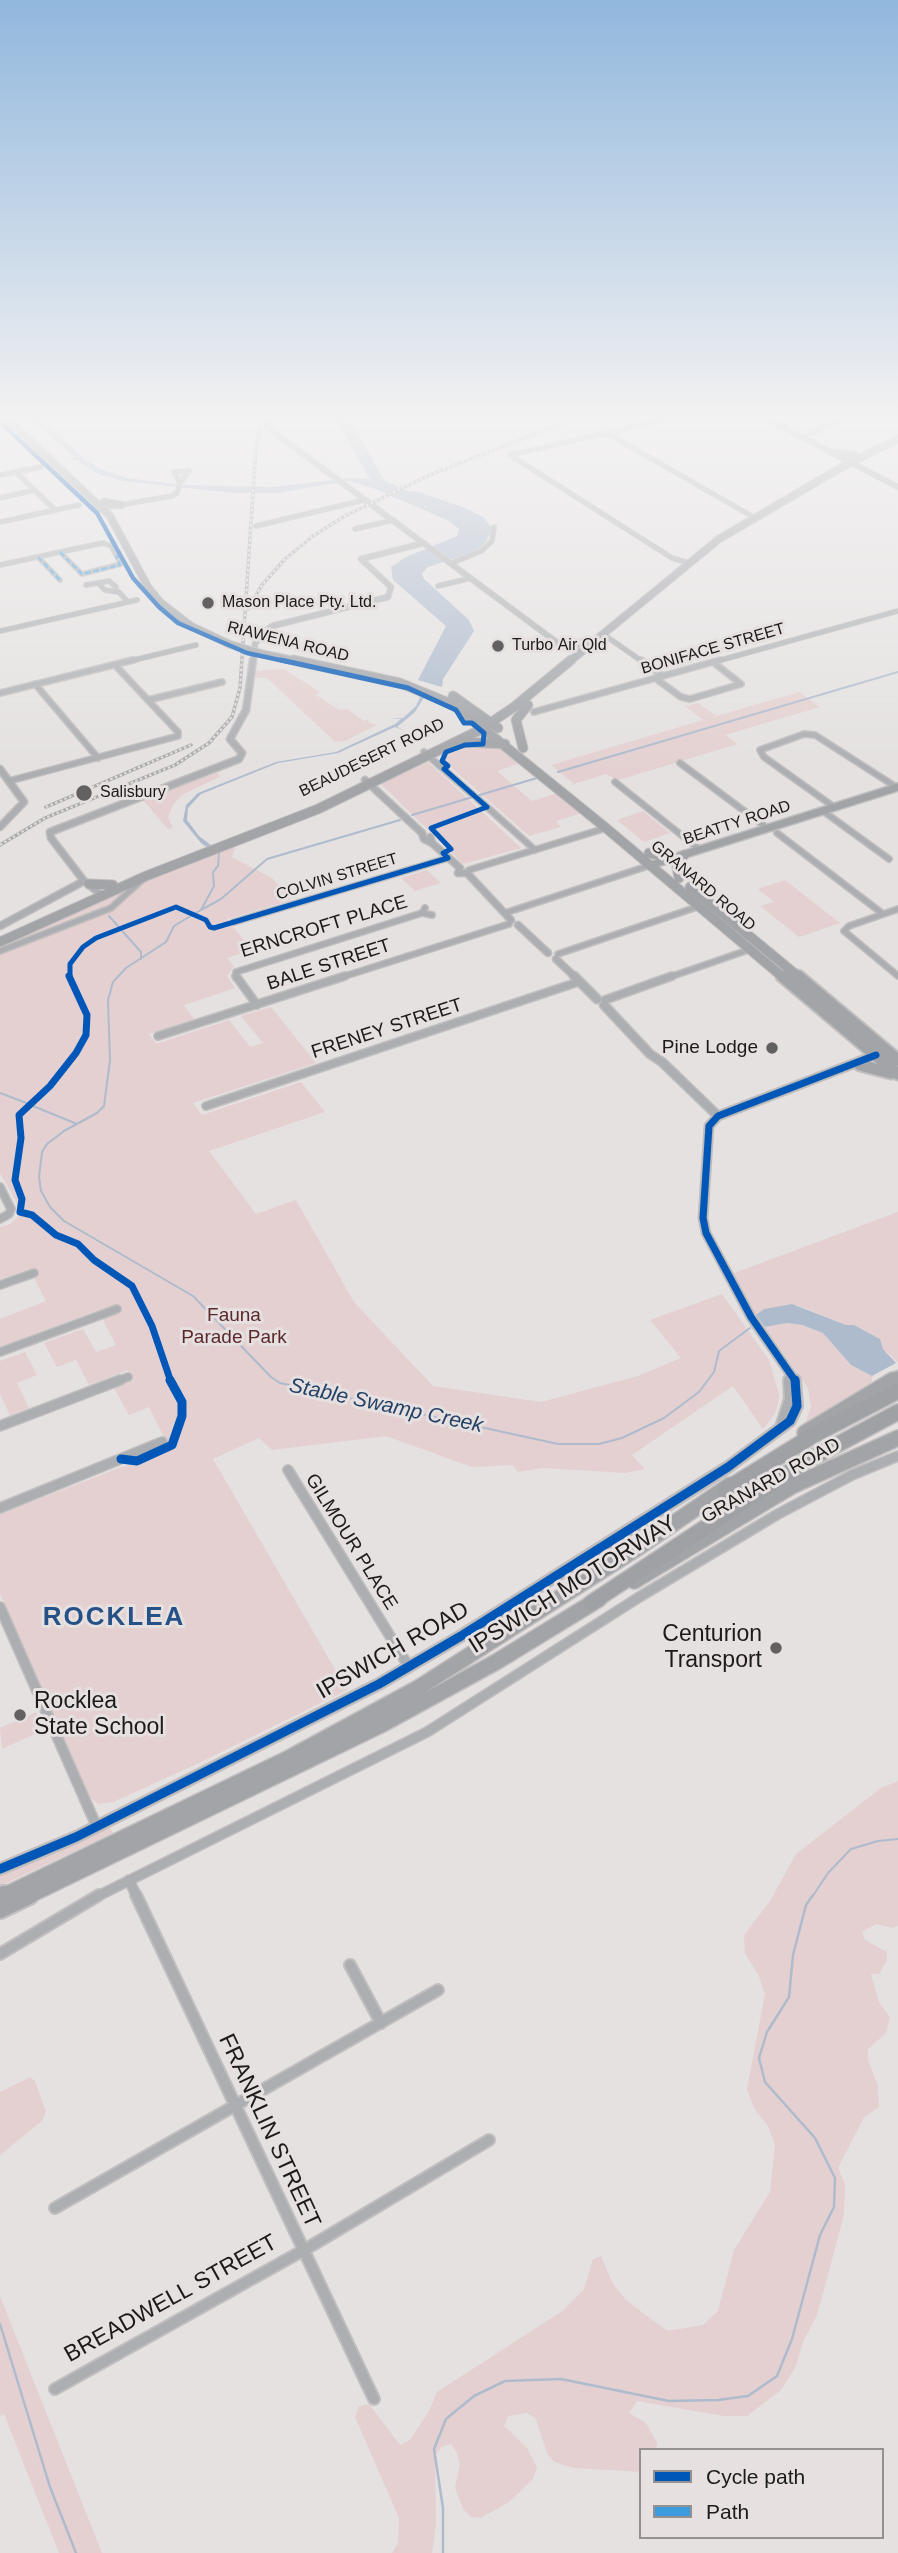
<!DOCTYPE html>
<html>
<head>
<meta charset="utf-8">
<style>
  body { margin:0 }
  #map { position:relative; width:898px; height:2553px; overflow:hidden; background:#e5e1e1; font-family:Arial,sans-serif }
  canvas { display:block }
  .legend { position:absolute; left:639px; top:2448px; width:245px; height:91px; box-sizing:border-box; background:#e6e0e0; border:2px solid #959191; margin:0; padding:9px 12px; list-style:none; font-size:21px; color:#1c1a1a }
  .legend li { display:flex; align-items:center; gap:14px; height:35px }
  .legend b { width:35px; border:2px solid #959191 }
</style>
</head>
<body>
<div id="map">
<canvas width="898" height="2553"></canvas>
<ul class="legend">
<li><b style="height:9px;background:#0057b8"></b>Cycle path</li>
<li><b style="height:9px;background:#3c9bdf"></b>Path</li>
</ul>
</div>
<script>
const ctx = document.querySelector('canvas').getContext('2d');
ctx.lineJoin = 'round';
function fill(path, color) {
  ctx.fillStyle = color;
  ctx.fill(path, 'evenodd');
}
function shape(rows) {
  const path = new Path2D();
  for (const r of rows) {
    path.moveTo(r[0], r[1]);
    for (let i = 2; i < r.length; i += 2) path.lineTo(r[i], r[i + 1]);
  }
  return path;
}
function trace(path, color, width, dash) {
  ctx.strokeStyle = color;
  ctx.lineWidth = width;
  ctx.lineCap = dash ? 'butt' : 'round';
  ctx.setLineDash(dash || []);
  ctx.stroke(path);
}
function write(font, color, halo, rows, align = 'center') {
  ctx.font = font + ' Arial,sans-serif';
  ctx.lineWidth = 6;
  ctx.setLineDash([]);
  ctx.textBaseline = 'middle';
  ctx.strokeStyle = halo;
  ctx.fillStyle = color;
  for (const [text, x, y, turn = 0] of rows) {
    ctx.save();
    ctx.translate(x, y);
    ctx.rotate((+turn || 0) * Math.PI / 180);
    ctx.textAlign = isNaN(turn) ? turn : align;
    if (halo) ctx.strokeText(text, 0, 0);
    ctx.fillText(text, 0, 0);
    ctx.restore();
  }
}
fill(shape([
  [284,669,320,692,316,695,339,710,347,709,364,721,369,719,368,722,377,725,345,741,335,742,267,678,255,678,255,671],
  [799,692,820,707,725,735,738,744,618,780,606,774,574,784,551,765,703,720,685,706,698,703,716,716],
  [470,746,499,748,520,763,497,771,532,801,558,793,582,813,556,821,561,827,529,836,443,760,448,752],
  [428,762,521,848,463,864,382,785,383,782],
  [216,773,221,776,182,795,173,805,168,817,173,828,168,829,143,800],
  [643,811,670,833,644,842,617,820],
  [232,847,237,849,234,850,232,857,272,878,291,900,227,919,252,950,227,958,234,967,227,976,235,988,184,1005,194,1019,149,1034,156,1044,229,1020,250,1047,263,1043,241,1016,271,1007,316,1063,193,1103,202,1115,301,1082,325,1112,209,1151,256,1214,296,1200,354,1302,433,1386,541,1402,638,1376,681,1358,650,1320,722,1294,769,1360,779,1394,778,1404,775,1413,763,1429,733,1386,632,1455,645,1469,625,1473,543,1468,518,1472,513,1465,472,1467,386,1436,272,1450,259,1438,213,1459,347,1690,201,1762,113,1802,98,1804,90,1797,0,1594,0,1514,176,1446,167,1443,149,1407,129,1415,114,1388,133,1380,128,1370,89,1385,76,1360,57,1367,44,1343,83,1329,96,1352,116,1345,98,1310,0,1347,0,1319,46,1301,34,1278,38,1277,33,1268,0,1279,0,1227,10,1224,19,1216,17,1203,0,1173,0,946,150,879],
  [427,870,441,883,415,891,401,878],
  [785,880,840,923,799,937,760,906,774,902,758,889],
  [898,1212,898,1362,883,1349,880,1339,854,1325,846,1325,797,1305,764,1309,756,1315,734,1273],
  [787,1323,802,1325,823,1333,851,1365,872,1376,872,1385,805,1424,811,1407,808,1388,765,1327],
  [25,1352,37,1375,17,1383,29,1408,10,1415,0,1394,0,1361],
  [36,1712,44,1730,2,1749,0,1728],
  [898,1781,898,1926,892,1928,876,1924,862,1932,865,1940,887,1952,887,1960,879,1974,871,1974,879,2002,890,2017,886,2033,868,2049,868,2060,878,2086,879,2107,864,2117,838,2168,845,2184,844,2214,836,2245,817,2315,803,2342,796,2366,781,2390,747,2416,724,2416,637,2401,629,2413,646,2423,657,2443,656,2450,641,2450,641,2472,574,2468,554,2462,547,2453,536,2419,527,2413,508,2416,504,2426,527,2448,537,2468,533,2479,509,2502,481,2518,471,2517,463,2509,455,2488,460,2464,457,2453,451,2444,441,2447,435,2456,436,2524,432,2553,392,2553,398,2543,399,2518,355,2417,359,2406,369,2404,400,2445,410,2440,428,2413,437,2392,564,2310,584,2289,593,2259,601,2256,613,2284,626,2300,667,2331,703,2325,718,2311,734,2250,770,2192,775,2145,768,2126,754,2108,747,2089,765,1994,759,1976,745,1953,744,1935,770,1901,796,1854,881,1788],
  [108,1824,113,1833,0,1886,0,1874],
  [30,2077,35,2081,46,2112,42,2121,0,2155,0,2092],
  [0,2296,102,2553,59,2553,4,2414,0,2416]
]), '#e4d0d0');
fill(shape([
  [23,414,35,414,87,461,100,469,127,478,182,485,272,487,351,478,370,479,332,414,347,414,384,480,406,491,419,492,463,507,483,517,492,528,486,542,475,552,428,567,422,573,424,579,469,620,474,631,443,679,442,687,418,680,446,626,393,580,391,567,406,557,457,536,459,529,449,521,373,488,349,481,277,493,233,493,123,481,98,474,76,460,69,460,74,457,37,424,31,424,34,422],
  [421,695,425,696,415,712,397,727,405,731,395,727,338,753,278,763,201,794,188,808,187,820,199,836,220,852,216,854,201,843,183,821,186,805,198,793,276,762,336,752,395,724,401,719,390,719,403,718,416,706],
  [792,1304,846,1325,854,1325,880,1339,883,1349,896,1363,872,1376,851,1365,823,1333,802,1325,787,1323,765,1327,756,1315,764,1309]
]), '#aebbcd');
trace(shape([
  [558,772,898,672],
  [412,815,537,778],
  [219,854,218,866,213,872,214,886,201,910,174,926,166,942,126,968,113,982,108,1000,110,1060,104,1106,97,1113,64,1131,47,1144,42,1152,39,1177,41,1191,50,1207,64,1221,193,1296,271,1377,280,1383,558,1444,599,1444,622,1438,664,1418,699,1392,714,1372,719,1351,750,1328],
  [201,910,221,899,267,859,400,820],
  [109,916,141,952,141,959],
  [0,1093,29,1104],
  [33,1106,77,1124],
  [812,1897,828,1873,851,1849,878,1841,898,1839]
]), '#aebbcd', 2);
trace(shape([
  [0,2324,50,2487,76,2553],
  [443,2553,443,2508,434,2449,446,2419,474,2396,505,2381,561,2379,669,2401,718,2400,748,2396,777,2376,792,2339,820,2235,834,2207,835,2178,815,2138,765,2082,759,2058,767,2032,789,1997,793,1955,806,1905,813,1895]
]), '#aebbcd', 2.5);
const minorFar4 = shape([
  [248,414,252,417],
  [688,414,510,455,672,558,689,563],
  [271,417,300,414],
  [605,432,755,518],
  [801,438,853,414],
  [189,471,180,483,174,472,189,471],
  [16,472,55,510],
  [0,475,41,467],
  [0,498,35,490],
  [103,508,172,496,177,493,180,483],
  [0,522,79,505],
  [256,526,364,500],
  [355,529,394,520],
  [103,543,111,546,121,564,82,574,60,552,103,543],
  [38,557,60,580],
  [452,563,481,551,492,541,494,527],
  [0,565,60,552],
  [98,583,105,590,119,592,128,602],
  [86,585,109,581,116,587],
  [438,586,471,578],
  [0,631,137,600],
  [603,634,643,662],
  [126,662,196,645],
  [714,662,898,611]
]);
const minorFar3 = shape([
  [641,660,663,676],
  [655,678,681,697,690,699,741,684,713,662],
  [35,684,98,758],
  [0,693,133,660],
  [148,700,222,682],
  [534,712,720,660],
  [424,752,473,795],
  [680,763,767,828],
  [9,781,178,736,178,732,115,665],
  [615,782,700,850],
  [478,799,535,850],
  [834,807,764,757,760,750,804,734,815,735,896,787],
  [823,811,889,859],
  [777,833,883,914],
  [469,870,606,828],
  [425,908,422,913,432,915],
  [898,909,849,926,844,931,898,976],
  [505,913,651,865],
  [234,922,448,858],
  [0,951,111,908,143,879],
  [558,954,700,906],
  [236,978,236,972,422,913],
  [339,978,509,924],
  [667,978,751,949]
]);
const minorFar2 = shape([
  [236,976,257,1005],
  [605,1000,672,976],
  [158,1036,345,976],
  [206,1106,578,982],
  [0,1187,11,1209,9,1214,0,1219],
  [0,1285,34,1273],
  [0,1352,117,1309],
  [116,1382,128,1377]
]);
const minorFar1 = shape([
  [0,1426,120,1380],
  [288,1470,409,1667],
  [0,1508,162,1442],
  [0,1607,96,1825],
  [129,1880,137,1897],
  [96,1897,427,1732,641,1596,778,1514,852,1475,898,1456]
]);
const minor = shape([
  [136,1895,374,2399],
  [0,1954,99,1895],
  [350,1965,381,2023],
  [55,2208,438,1990],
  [55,2389,311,2246,489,2140]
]);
const tertiaryFar3 = shape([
  [273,414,267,425,271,430,559,644,582,652],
  [253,662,255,644,262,633,272,626,388,597,391,587,361,559,424,543]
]);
const tertiaryFar2 = shape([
  [0,769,24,802,0,827],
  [365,780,422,833,424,839,432,843],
  [430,837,432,843,460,868,458,873,467,873],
  [467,873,511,920],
  [103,896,84,881,51,838,50,832,239,759,242,753,230,739,246,710,253,660],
  [518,925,548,953],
  [0,926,84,881],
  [556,959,576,978]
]);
const tertiaryFar1 = shape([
  [574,976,597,999],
  [604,1005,650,1054,662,1062,718,1116],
  [788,1382,791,1376],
  [796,1382,751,1317,706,1233,703,1218,709,1126,718,1116,876,1055]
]);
const tertiary = shape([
  [781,1427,790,1399,789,1380],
  [0,1869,76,1837,379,1684,461,1636,728,1467,790,1421,797,1406,795,1380]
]);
const secondaryFar1 = shape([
  [758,414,898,487]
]);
const secondary = shape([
  [651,865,898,787]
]);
const trunkFar4 = shape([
  [2,414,110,516,148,587,160,602,191,626,229,644],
  [837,453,854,455],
  [104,502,121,505],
  [559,644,584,643],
  [263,654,301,662],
  [569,662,719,539,849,463,898,439]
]);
const trunkFar3 = shape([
  [293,660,400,683,454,705,606,828,784,978],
  [453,696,498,728],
  [464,742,505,744],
  [523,748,516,720,528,705],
  [649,853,672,858],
  [679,878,677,867,684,855],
  [89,884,113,885],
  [690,887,800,978],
  [0,942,146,876,318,809,480,730,514,707,571,660]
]);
const trunkFar2 = shape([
  [782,976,898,1074],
  [798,976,898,1060],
  [860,1065,891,1073],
  [890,1382,898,1377]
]);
const trunkFar1 = shape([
  [805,1433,893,1380],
  [634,1581,792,1486,898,1438],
  [1,1897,289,1758,418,1688,636,1549,730,1485],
  [26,1897,381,1725,496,1662,599,1599]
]);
const trunk = shape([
  [0,1897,4,1895],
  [0,1909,29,1895]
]);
const motorway = shape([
  [725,1490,814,1435,898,1391],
  [591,1603,803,1463,898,1412]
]);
trace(minorFar4, '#c0bebe', 6);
trace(minorFar3, '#c0bebe', 8);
trace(minorFar2, '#c0bebe', 10);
trace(minorFar1, '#c0bebe', 12);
trace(minor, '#c0bebe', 14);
trace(tertiaryFar3, '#c0bebe', 7);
trace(tertiaryFar2, '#c0bebe', 9);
trace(tertiaryFar1, '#c0bebe', 11);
trace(tertiary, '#c0bebe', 14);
trace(secondaryFar1, '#c0bebe', 7);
trace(secondary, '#c0bebe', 10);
trace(trunkFar4, '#c0bebe', 9);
trace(trunkFar3, '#c0bebe', 11);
trace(trunkFar2, '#c0bebe', 15);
trace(trunkFar1, '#c0bebe', 18);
trace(trunk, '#c0bebe', 22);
trace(motorway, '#c0bebe', 18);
trace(minorFar4, '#acaeb1', 4.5);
trace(minorFar3, '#acaeb1', 5);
trace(minorFar2, '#acaeb1', 7);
trace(minorFar1, '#acaeb1', 9);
trace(minor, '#acaeb1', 10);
trace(tertiaryFar3, '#acaeb1', 5);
trace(tertiaryFar2, '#acaeb1', 6);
trace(tertiaryFar1, '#acaeb1', 8);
trace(tertiary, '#acaeb1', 10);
trace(secondaryFar1, '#a1a4a7', 5);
trace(secondary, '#a1a4a7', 7);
trace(trunkFar4, '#a2a4a8', 7);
trace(trunkFar3, '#a2a4a8', 9);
trace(trunkFar2, '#a2a4a8', 11);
trace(trunkFar1, '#a2a4a8', 15);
trace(trunk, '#a2a4a8', 18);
trace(motorway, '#9fa1a5', 15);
const rail = shape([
  [248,609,262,585,285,559,313,536,345,516,432,474,587,414],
  [46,807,191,745],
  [0,845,45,818,175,765,209,743,232,717,240,688,256,448,263,414]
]);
trace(rail, '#aaaaab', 3.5);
trace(rail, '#e6e0e0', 2, [2.5]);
const trunkBridge = shape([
  [229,644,263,654]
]);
trace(trunkBridge, '#c0bebe', 9, []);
trace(trunkBridge, '#a2a4a8', 7);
trace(shape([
  [60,552,82,574,120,565,116,555],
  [38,557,60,580]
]), '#3c9bdf', 2.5, [6, 2.5]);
trace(shape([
  [0,422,97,513,133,578,159,607,178,623,247,653,289,662]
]), '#0057b8', 4.5);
trace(shape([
  [281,660,408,688,456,710,464,723,472,723,484,733,483,744,465,745,446,752,442,761,448,766,444,769,487,807],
  [70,978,70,964,83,947,96,938,176,907,206,920,210,927,214,928,448,858,443,853,451,849,431,828,487,807]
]), '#0057b8', 5);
trace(shape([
  [69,976,87,1015,86,1035,76,1053,50,1086,19,1115,21,1138,15,1180,22,1199,20,1212,32,1215,56,1235,78,1244,94,1260,132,1286,152,1326,171,1382],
  [796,1382,751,1317,706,1233,703,1218,709,1126,718,1116,876,1055]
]), '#0057b8', 7);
trace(shape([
  [121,1459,137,1461,172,1445,182,1416,182,1402,170,1380],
  [0,1869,76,1837,379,1684,461,1636,728,1467,790,1421,797,1406,795,1380]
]), '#0057b8', 9);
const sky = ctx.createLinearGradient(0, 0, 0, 771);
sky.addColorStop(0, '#91b7dd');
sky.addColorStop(0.54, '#f3f2f2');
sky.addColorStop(1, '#f3f2f200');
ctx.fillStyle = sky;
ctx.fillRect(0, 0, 898, 771);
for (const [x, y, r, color] of [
  [208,603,7,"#626060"],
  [498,646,7,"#626060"],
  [84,793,9,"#626060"],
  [772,1048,7,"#626060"],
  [776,1648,7,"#626060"],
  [20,1715,7,"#626060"]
]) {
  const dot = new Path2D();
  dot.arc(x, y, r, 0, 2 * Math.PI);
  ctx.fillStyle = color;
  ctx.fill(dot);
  trace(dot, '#e6e0e0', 2.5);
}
write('16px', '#1c1a1a', '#e6e0e0', [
  ["Mason Place Pty. Ltd.",222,603],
  ["Turbo Air Qld",512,646],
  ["Salisbury",100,793]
], 'left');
write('16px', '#1c1a1a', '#e6e0e0', [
  ["RIAWENA ROAD",288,642,14],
  ["BONIFACE STREET",713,649,-16],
  ["BEAUDESERT ROAD",372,758,-26],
  ["BEATTY ROAD",737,823,-18],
  ["COLVIN STREET",337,877,-17],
  ["GRANARD ROAD",703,886,40]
]);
write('19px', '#1c1a1a', '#e6e0e0', [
  ["ERNCROFT PLACE",324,927,-17],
  ["BALE STREET",329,965,-18],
  ["FRENEY STREET",387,1029,-18],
  ["GRANARD ROAD",771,1481,-29],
  ["GILMOUR PLACE",351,1542,58]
]);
write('19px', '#1c1a1a', '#e6e0e0', [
  ["Pine Lodge",758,1048]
], 'right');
write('19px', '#5b292c', '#e6e0e0', [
  ["Fauna",234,1316],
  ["Parade Park",234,1338]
]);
write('italic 21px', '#234166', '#e6e0e0', [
  ["Stable Swamp Creek",386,1406,12]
]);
write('23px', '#1c1a1a', '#e6e0e0', [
  ["IPSWICH MOTORWAY",573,1585,-32],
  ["IPSWICH ROAD",393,1651,-30],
  ["FRANKLIN STREET",269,2131,65],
  ["BREADWELL STREET",171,2299,-29]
]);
write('23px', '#1c1a1a', '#e6e0e0', [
  ["Centurion",762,1635],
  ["Transport",762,1661],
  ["Rocklea",34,1702,"left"],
  ["State School",34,1728,"left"]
], 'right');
ctx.letterSpacing = '2px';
write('bold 26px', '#265186', '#e6e0e0', [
  ["ROCKLEA",114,1618]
]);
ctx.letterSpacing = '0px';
</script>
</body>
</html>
